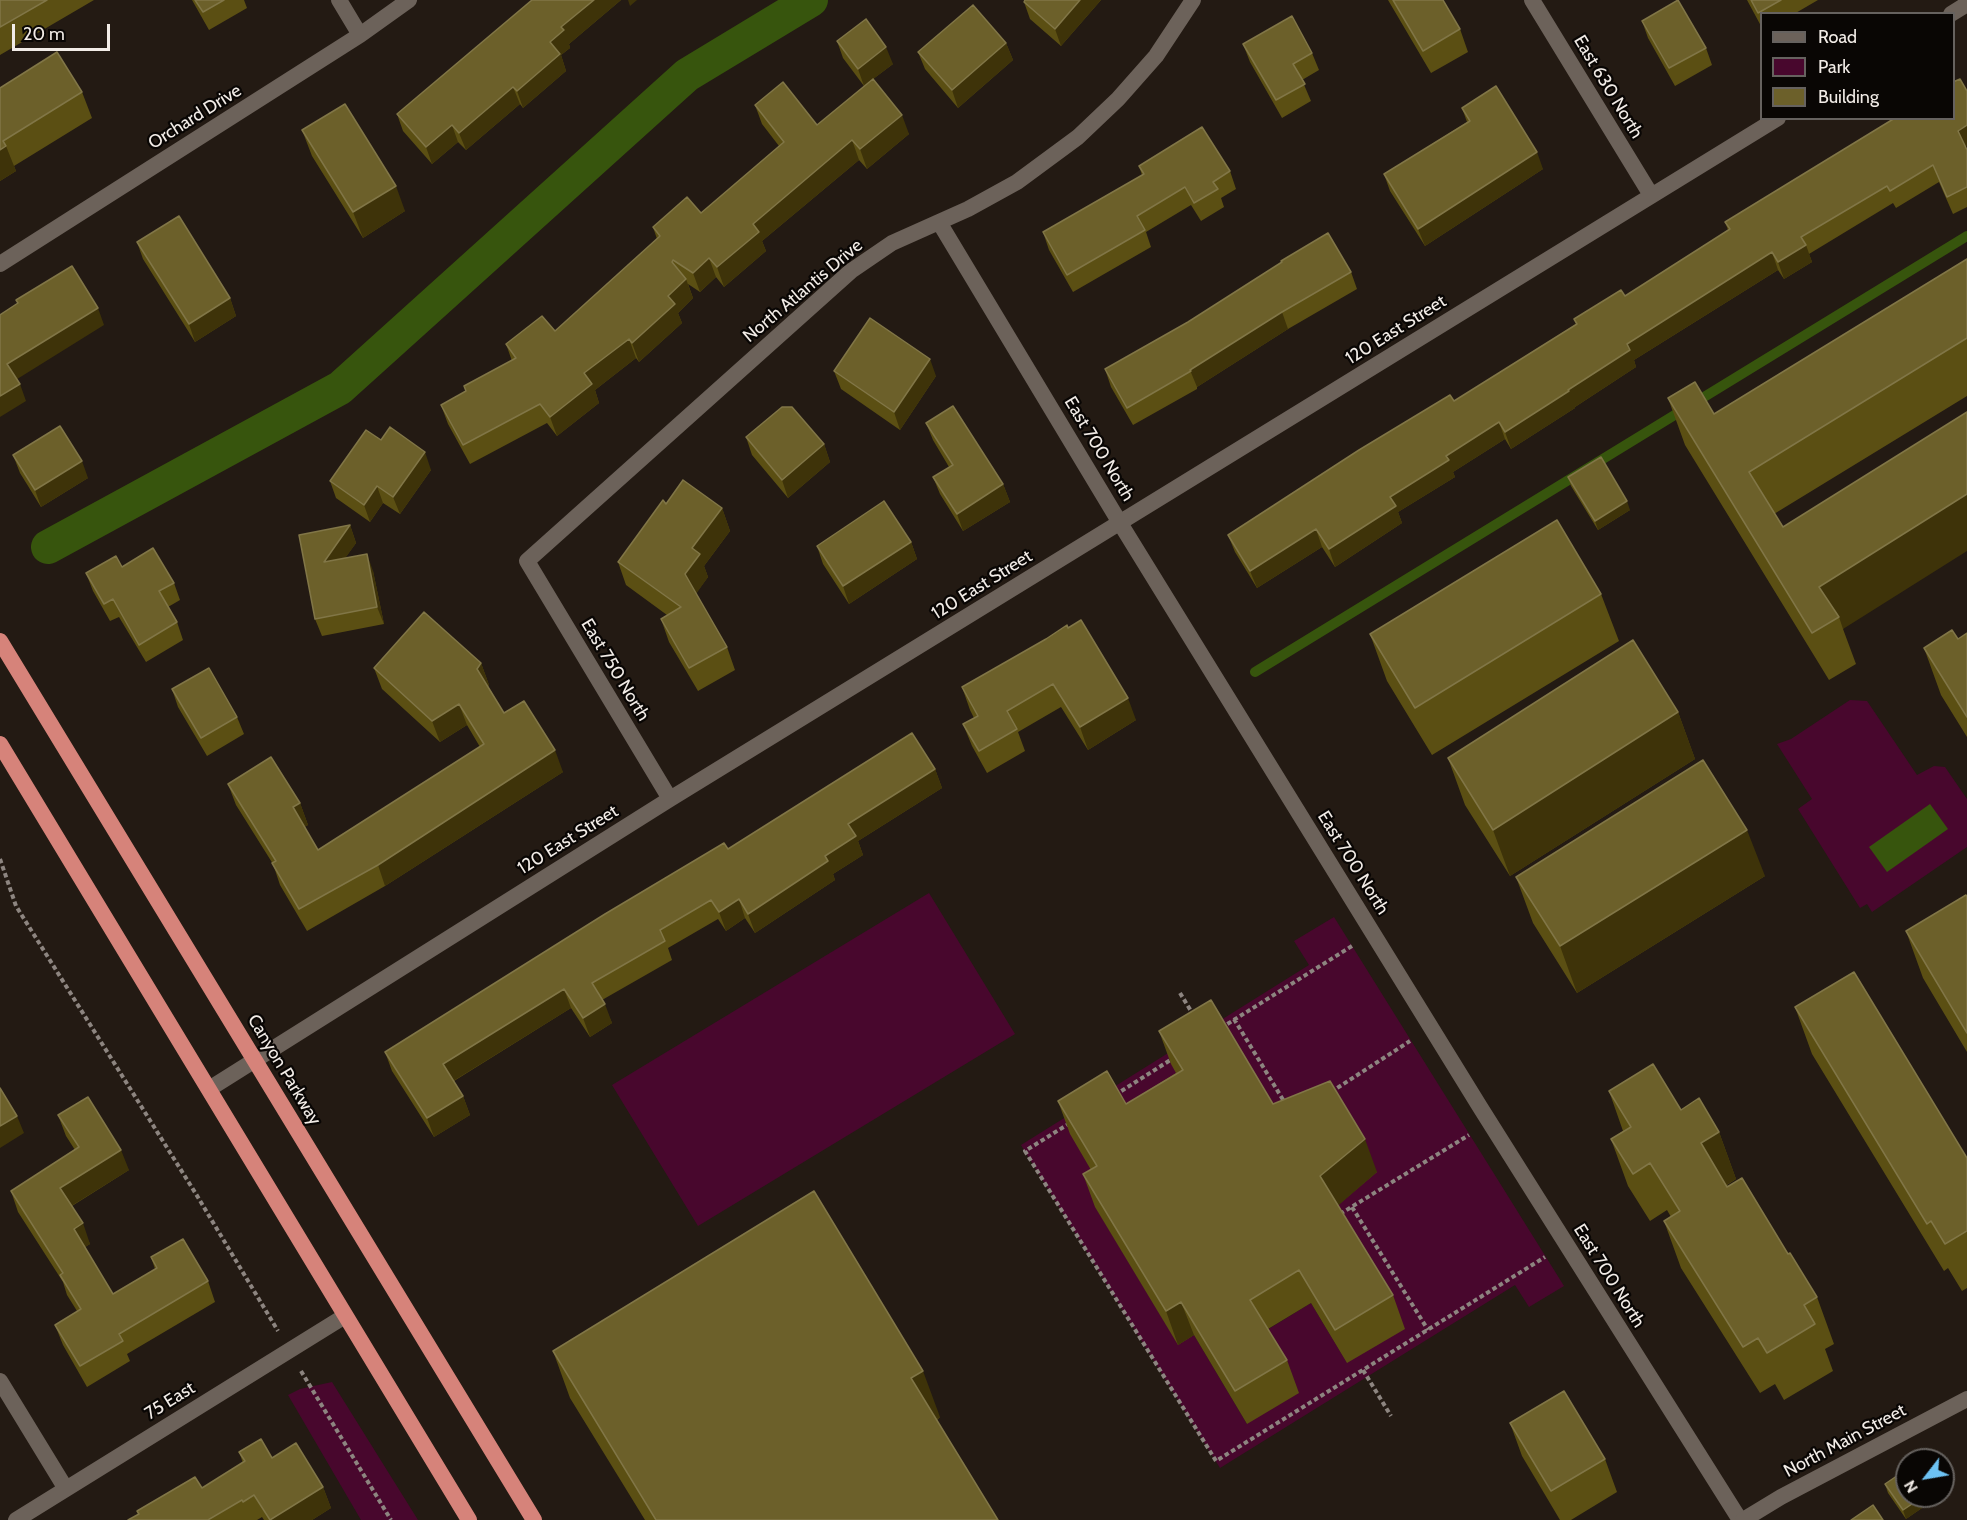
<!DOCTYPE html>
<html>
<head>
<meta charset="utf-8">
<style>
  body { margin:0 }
  #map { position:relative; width:1967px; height:1520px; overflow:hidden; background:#231a13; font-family:Cabin,sans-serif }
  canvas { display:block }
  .legend { position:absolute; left:1760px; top:12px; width:195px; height:108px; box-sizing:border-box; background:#090604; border:2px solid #66625f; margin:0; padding:8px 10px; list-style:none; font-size:18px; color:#f2ece7 }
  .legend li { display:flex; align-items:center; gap:12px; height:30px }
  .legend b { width:30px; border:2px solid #66625f }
  .north { position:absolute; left:1895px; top:1448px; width:60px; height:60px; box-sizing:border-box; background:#090604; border:2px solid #66625f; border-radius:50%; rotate:239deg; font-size:16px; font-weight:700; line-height:24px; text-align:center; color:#f2ece7 }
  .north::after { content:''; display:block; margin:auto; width:21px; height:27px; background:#6dc2f3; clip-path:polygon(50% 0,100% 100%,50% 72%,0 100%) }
  .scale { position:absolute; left:12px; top:24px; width:98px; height:27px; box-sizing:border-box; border:3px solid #f2ece7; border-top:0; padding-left:8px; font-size:18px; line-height:21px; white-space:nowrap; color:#f2ece7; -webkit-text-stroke:4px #090604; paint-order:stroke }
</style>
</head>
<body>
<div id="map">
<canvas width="1967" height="1520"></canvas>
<ul class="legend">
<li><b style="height:8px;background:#6c625a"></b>Road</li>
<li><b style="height:16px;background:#48072d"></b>Park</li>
<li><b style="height:16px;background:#6c602a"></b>Building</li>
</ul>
<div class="north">N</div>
<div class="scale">20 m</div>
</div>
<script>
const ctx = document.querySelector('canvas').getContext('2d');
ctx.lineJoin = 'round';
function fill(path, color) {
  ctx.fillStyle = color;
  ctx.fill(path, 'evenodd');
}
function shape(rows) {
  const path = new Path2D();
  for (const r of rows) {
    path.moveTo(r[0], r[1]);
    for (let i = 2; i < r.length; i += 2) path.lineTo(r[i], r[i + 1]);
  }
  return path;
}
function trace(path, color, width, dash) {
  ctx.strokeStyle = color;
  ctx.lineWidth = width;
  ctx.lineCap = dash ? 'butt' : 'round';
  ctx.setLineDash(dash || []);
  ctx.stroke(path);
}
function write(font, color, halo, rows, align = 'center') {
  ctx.font = font + ' Cabin,sans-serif';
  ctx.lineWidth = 4.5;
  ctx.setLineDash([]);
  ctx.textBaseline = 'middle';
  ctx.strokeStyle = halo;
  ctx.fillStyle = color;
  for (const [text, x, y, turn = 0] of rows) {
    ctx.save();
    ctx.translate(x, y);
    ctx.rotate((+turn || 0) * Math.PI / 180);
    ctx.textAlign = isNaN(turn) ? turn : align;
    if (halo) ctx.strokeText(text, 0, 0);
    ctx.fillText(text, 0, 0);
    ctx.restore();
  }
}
fill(shape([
  [1850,700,1867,701,1917,775,1934,766,1945,767,1967,799,1967,847,1872,912,1867,904,1860,908,1798,809,1812,799,1777,744,1791,739],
  [929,893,1015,1034,698,1226,612,1085],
  [1334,917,1564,1286,1529,1307,1515,1285,1220,1468,1021,1145,1309,965,1294,941],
  [1195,1103,1347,1363,1311,1303,1262,1333,1247,1424,1194,1335,1178,1344,1096,1208,1109,1199],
  [332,1382,418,1520,361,1520,288,1395,300,1389]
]), '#48072d');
fill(shape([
  [1930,804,1948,829,1887,872,1869,847]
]), '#37550d');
trace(shape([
  [1255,672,1967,236]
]), '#37550d', 10);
trace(shape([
  [48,547,340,388,687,75,811,0]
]), '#37550d', 34);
trace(shape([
  [0,859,16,906,196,1194,278,1331],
  [1180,993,1194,1016],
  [1234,1019,1285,1103],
  [1221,1028,1352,946],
  [1331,1092,1410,1041],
  [1115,1095,1172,1059],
  [1070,1123,1025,1151,1216,1461,1545,1257],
  [1352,1207,1428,1330],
  [1340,1214,1469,1135],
  [1363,1370,1391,1416],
  [301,1371,391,1520]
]), '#8d8580', 4, [4.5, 3]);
trace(shape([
  [339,0,360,35],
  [1532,0,1651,195],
  [1951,14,1967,4],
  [939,222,1120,523,1480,1107,1740,1520],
  [0,264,360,35,409,0],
  [670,799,527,561,851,271,892,243,968,209,1017,182,1078,137,1118,99,1156,56,1193,0],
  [209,1089,670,799,1778,118],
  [0,1381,66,1489],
  [16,1520,345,1316]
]), '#6c625a', 16);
trace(shape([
  [1743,1520,1781,1497,1967,1399]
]), '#6c625a', 16);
trace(shape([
  [0,641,534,1520],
  [0,744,469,1520]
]), '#d6837a', 16);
fill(shape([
  [0,0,94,0,0,55],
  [192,0,244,0,247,8,209,30],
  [532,0,621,0,569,44,570,48,561,55,566,71,523,108,520,104,466,150,458,142,432,164,403,131,397,114],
  [1101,0,1061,46,1030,19,1024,2],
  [1388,0,1443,0,1460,29,1468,52,1431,73],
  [1747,0,1818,0,1794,14,1761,14,1761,26],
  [1642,21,1706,48,1712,65,1675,86,1648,38],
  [837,41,893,64,873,79,909,134,867,169,859,160,762,241,766,251,724,287,716,277,700,292,688,284,693,298,678,313,682,323,639,362,636,358,595,390,599,403,557,436,547,423,470,464,448,424,441,405,466,391,464,386,512,361,506,344,555,331,657,239,653,227,701,213,779,146,762,124,755,105,817,125,864,86,843,58],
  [1006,43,1013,60,958,108,925,69,918,52],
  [1243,44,1312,53,1319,70,1302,80,1311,101,1282,118,1250,62],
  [0,88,82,92,92,118,14,166,16,171,0,181],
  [1462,108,1543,169,1425,246,1390,191,1384,174,1467,122],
  [302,130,405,211,363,238,312,156],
  [1966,147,1967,150,1967,207,1953,214,1939,182,1896,208,1893,203,1809,254,1812,262,1784,279,1778,270,1634,360,1636,367,1575,407,1575,408,1511,449,1505,439,1453,472,1455,477,1398,512,1402,523,1335,567,1322,547,1257,588,1235,552,1228,535,1454,401,1576,324,1574,319,1625,296,1728,230,1725,222],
  [1139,166,1230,171,1236,189,1221,198,1224,207,1201,221,1191,205,1146,232,1151,247,1073,292,1049,250,1043,232,1142,175],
  [137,242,230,298,236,316,195,342,143,259],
  [1967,259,1967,396,1774,514,1783,527,1967,412,1843,629,1856,664,1829,680,1685,445,1668,398,1714,414],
  [1351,272,1357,289,1288,329,1197,387,1197,389,1133,425,1111,387,1105,369],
  [834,371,936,376,900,430,841,389],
  [926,423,1003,484,1010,502,963,531,940,494,933,477,949,467,933,440],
  [746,437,824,444,830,462,788,498,752,455],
  [381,440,431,470,400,514,383,503,370,522,336,498,330,481],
  [13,455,88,478,41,507,20,473],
  [1568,477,1630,510,1598,530,1571,486],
  [666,504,722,508,730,531,704,566,708,577,696,593,727,647,735,670,698,691,669,642,661,619,667,615,626,585,618,562],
  [350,525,356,543,345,558,373,571,384,624,322,636,315,619],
  [911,542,917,559,849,604,823,564,817,546],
  [122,567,174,583,180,600,168,607,177,622,183,640,146,662,119,617,110,621,93,591,86,573],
  [1601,594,1619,641,1432,755,1387,681,1370,634],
  [1967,633,1967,737,1941,695,1924,648,1958,639],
  [1046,639,1136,720,1088,750,1061,707,1018,732,1025,751,987,773,972,746,963,724,974,718,970,710,962,687],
  [481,663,489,685,488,686,504,713,563,772,385,886,307,931,280,885,273,864,236,805,228,784,300,803,308,825,304,827,318,850,480,747,467,725,440,742,382,689,374,668],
  [172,689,237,717,244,734,207,756,178,707],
  [1678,712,1695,759,1510,876,1465,805,1448,758],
  [935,769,942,788,858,841,863,855,833,874,835,880,755,933,745,918,726,931,718,919,668,948,672,960,602,1000,612,1023,590,1037,571,1008,454,1081,463,1096,470,1115,434,1137,392,1071,385,1052,728,849],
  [1765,876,1577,993,1533,923,1516,877],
  [1967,897,1967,1052,1923,978,1906,931],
  [1795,1007,1967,1158,1967,1288,1962,1291,1948,1268,1944,1271,1812,1054],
  [1159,1031,1273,1104,1377,1172,1338,1205,1393,1295,1405,1329,1347,1363,1311,1303,1268,1329,1287,1360,1299,1393,1247,1424,1194,1335,1178,1345,1095,1207,1083,1174,1091,1170,1070,1134,1058,1101,1126,1104,1176,1073,1171,1064],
  [1609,1091,1681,1110,1719,1132,1736,1179,1727,1185,1788,1254,1817,1297,1834,1344,1825,1349,1833,1371,1784,1400,1775,1384,1760,1393,1681,1268,1664,1221,1671,1217,1667,1210,1650,1221,1628,1186,1611,1139,1623,1131],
  [58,1115,129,1170,72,1206,90,1244,85,1247,113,1294,155,1269,151,1257,208,1281,215,1302,127,1354,130,1361,87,1387,63,1345,55,1325,77,1311,67,1295,63,1282,18,1212,11,1191,75,1150,66,1136],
  [553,1351,940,1417,937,1420,998,1520,645,1520,570,1398],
  [1510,1423,1605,1459,1617,1492,1571,1520,1560,1520,1522,1456],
  [239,1452,272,1458,323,1487,331,1508,312,1520,264,1520,262,1517,257,1520,128,1520,138,1514,137,1511,202,1488,243,1463],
  [1885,1484,1907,1496,1934,1496,1935,1499,1906,1519,1888,1493]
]), '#5b4f13');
fill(shape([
  [594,0,621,0,569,44,570,48,561,55,566,71,523,108,517,91,550,42,561,27],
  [628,0,637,0,630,6],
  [1080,0,1101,0,1061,46,1055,29],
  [1006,43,1013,60,958,108,952,90],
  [886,47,893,64,864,86,858,69],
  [513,87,520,104,466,150,459,133],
  [902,115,909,134,867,169,860,149],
  [452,125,458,142,432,164,426,147],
  [1967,125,1967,146,1964,148,1958,131],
  [852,140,859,160,762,241,766,251,724,287,717,267,753,224],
  [6,146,16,171,0,181,0,150],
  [1537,152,1543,169,1425,246,1418,229],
  [396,186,405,211,363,238,353,212],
  [1806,245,1812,262,1784,279,1778,262],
  [1772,252,1778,270,1634,360,1636,367,1575,407,1575,408,1511,449,1505,432,1568,390,1627,344],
  [709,258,716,277,700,292,693,273],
  [686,279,693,298,678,313,682,323,639,362,632,343,668,296],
  [230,298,236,316,195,342,189,324],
  [98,308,104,325,14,381,7,364],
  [1282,312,1288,329,1197,387,1190,370],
  [629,339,636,358,595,390,599,403,557,436,550,417,584,373],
  [930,359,936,376,900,430,894,412],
  [20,384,26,401,0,417,0,396],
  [1499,422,1505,439,1453,472,1455,477,1398,512,1402,523,1335,567,1329,549,1390,497,1446,456],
  [824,444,830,462,788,498,782,480],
  [425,452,431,470,400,514,393,497],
  [82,461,88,478,41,507,35,490],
  [1003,484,1010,502,963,531,957,514],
  [377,486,383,503,370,522,364,505],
  [1967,494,1967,551,1843,629,1839,617,1819,587],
  [1627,501,1630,510,1598,530,1595,521],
  [722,508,730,531,704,566,708,577,694,597,685,574,692,548],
  [350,525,356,543,330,580,324,562],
  [1316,529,1322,547,1257,588,1250,571],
  [911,542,917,559,849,604,843,586],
  [367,554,373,571,384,624,377,607],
  [481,663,489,685,484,690,477,669],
  [1128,698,1136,720,1088,750,1080,727],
  [459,704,467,725,440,742,432,721],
  [1678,712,1695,759,1510,876,1493,830],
  [555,750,563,772,385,886,378,865],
  [935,769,942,788,858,841,863,855,833,874,835,880,755,933,748,914,825,856,848,824],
  [300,803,308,825,300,829,293,807],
  [1747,830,1765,876,1577,993,1560,946],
  [739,899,745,918,726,931,719,912],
  [564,989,571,1008,450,1083,443,1064],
  [605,1004,612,1023,590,1037,583,1018],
  [463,1096,470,1115,434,1137,427,1118],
  [17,1116,24,1133,0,1148,0,1126],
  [1719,1132,1736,1179,1718,1190,1701,1143],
  [1365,1139,1377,1172,1333,1210,1320,1176],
  [121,1150,129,1170,68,1208,60,1188],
  [83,1223,90,1244,82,1249,74,1229],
  [1181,1302,1194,1335,1178,1345,1166,1311],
  [923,1371,940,1417,928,1425,911,1378],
  [323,1487,331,1508,312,1520,270,1520],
  [1924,1496,1934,1496,1935,1499,1906,1519,1903,1510]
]), '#3e3309');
const building = shape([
  [0,0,47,0,0,27,0,0],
  [195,0,224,0,203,12,195,0],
  [532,0,594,0,561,27,564,30,550,42,560,54,517,91,513,87,459,133,452,125,426,147,397,114,532,0],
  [1025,0,1080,0,1055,29,1024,2,1025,0],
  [1393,0,1443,0,1460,29,1423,51,1393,0],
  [1678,0,1706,48,1669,68,1642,21,1678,0],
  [1751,0,1781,0,1758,13,1751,0],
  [973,5,1006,43,952,90,918,52,973,5],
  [1292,16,1312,53,1293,64,1305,84,1276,100,1243,44,1292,16],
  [866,19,886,47,858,69,837,41,866,19],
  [57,52,82,92,3,141,6,146,0,150,0,88,57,52],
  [873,79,902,115,860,149,852,140,753,224,759,232,717,267,709,258,693,273,673,260,672,262,686,279,668,296,675,304,632,343,629,339,584,373,592,384,550,417,540,404,463,445,441,405,466,391,464,386,516,358,506,344,542,316,555,331,660,236,653,227,687,197,701,213,784,142,755,105,783,82,817,125,873,79],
  [1960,79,1967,91,1967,125,1958,131,1967,150,1967,187,1947,197,1933,165,1890,191,1887,186,1801,237,1806,245,1778,262,1772,252,1627,344,1630,350,1568,390,1569,391,1505,432,1499,422,1446,456,1449,460,1390,497,1396,506,1329,549,1316,529,1250,571,1228,535,1359,450,1450,395,1454,401,1577,324,1574,319,1621,290,1625,296,1730,229,1725,222,1895,118,1953,118,1953,82,1960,79],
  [1496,86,1537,152,1418,229,1384,174,1470,121,1462,108,1496,86],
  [345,104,396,186,353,212,302,130,345,104],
  [1202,127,1230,171,1213,182,1218,189,1194,203,1185,187,1137,216,1145,230,1067,275,1043,232,1144,174,1139,166,1202,127],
  [179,216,230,298,189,324,137,242,179,216],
  [1328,233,1351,272,1282,312,1190,370,1191,371,1127,408,1105,369,1188,322,1282,262,1281,261,1328,233],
  [1967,259,1967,338,1749,472,1783,527,1967,412,1967,494,1819,587,1839,617,1812,633,1668,398,1695,382,1714,414,1967,259],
  [72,266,98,308,7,364,20,384,0,396,0,315,18,303,16,300,72,266],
  [870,318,930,359,894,412,834,371,870,318],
  [953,406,1003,484,957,514,933,477,953,465,926,423,953,406],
  [782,407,792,407,824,444,782,480,746,437,782,407],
  [60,426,82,461,35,490,13,455,60,426],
  [390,427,425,452,393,497,377,486,364,505,330,481,366,430,381,440,390,427],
  [1601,457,1627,501,1595,521,1568,477,1601,457],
  [683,480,722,508,692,548,700,554,685,574,727,647,689,668,661,619,681,607,618,562,663,500,666,504,683,480],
  [884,501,911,542,843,586,817,546,884,501],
  [1557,520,1601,594,1415,708,1370,634,1557,520],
  [350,525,324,562,367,554,377,607,315,619,299,535,350,525],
  [153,548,174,583,159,591,177,622,139,645,113,599,104,604,86,573,116,556,122,567,153,548],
  [424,612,481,663,477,669,504,713,524,701,555,750,378,865,299,909,272,863,276,861,228,784,271,757,300,803,293,807,318,850,484,744,459,704,432,721,374,668,424,612],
  [1081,620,1128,698,1080,727,1053,684,1007,711,1017,729,979,751,963,724,978,716,962,687,1046,639,1067,625,1068,628,1081,620],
  [1952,630,1958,639,1967,633,1967,717,1924,648,1952,630],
  [1633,640,1678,712,1493,830,1448,758,1633,640],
  [209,668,237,717,201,738,172,689,209,668],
  [912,733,935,769,848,824,856,836,825,856,828,861,748,914,739,899,719,912,711,900,660,930,665,941,592,983,605,1004,583,1018,564,989,443,1064,463,1096,427,1118,385,1052,605,914,724,843,728,849,912,733],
  [1703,760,1747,830,1560,946,1516,877,1703,760],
  [1966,895,1967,897,1967,1033,1906,931,1966,895],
  [1854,972,1967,1158,1967,1231,1945,1244,1931,1221,1927,1224,1795,1007,1854,972],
  [1211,1000,1273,1104,1330,1081,1365,1139,1320,1176,1393,1295,1335,1330,1299,1270,1250,1300,1287,1360,1235,1391,1181,1302,1166,1311,1083,1174,1097,1166,1058,1101,1107,1071,1126,1104,1183,1070,1159,1031,1211,1000],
  [1653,1064,1681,1110,1699,1098,1719,1132,1701,1143,1727,1187,1742,1178,1788,1254,1790,1253,1817,1297,1804,1305,1815,1324,1767,1353,1758,1338,1743,1347,1664,1221,1680,1211,1650,1163,1633,1174,1611,1139,1631,1127,1609,1091,1653,1064],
  [0,1088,17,1116,0,1126,0,1088],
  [88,1097,121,1150,60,1188,83,1223,74,1229,113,1294,157,1268,151,1257,183,1239,208,1281,119,1334,123,1341,80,1366,55,1325,81,1309,60,1275,63,1273,11,1191,79,1147,58,1115,88,1097],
  [814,1191,923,1371,911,1378,998,1520,656,1520,553,1351,814,1191],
  [1564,1391,1605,1459,1551,1491,1510,1423,1564,1391],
  [261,1439,272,1458,296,1443,323,1487,270,1520,254,1495,243,1502,242,1500,208,1520,128,1520,139,1514,137,1511,195,1477,202,1488,245,1461,239,1452,261,1439],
  [1907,1469,1907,1496,1924,1496,1903,1510,1885,1484,1907,1469],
  [1873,1505,1883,1520,1851,1520,1873,1505]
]);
fill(building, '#6c602a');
trace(building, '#817647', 1.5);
write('18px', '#f2ece7', '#090604', [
  ["East 630 North",1608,87,59],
  ["Orchard Drive",195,117,-32],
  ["North Atlantis Drive",803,291,-40],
  ["120 East Street",1396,330,-32],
  ["East 700 North",1099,449,59],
  ["120 East Street",982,585,-32],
  ["East 750 North",615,670,59],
  ["120 East Street",568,840,-32],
  ["East 700 North",1353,863,58],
  ["Canyon Parkway",284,1070,59],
  ["East 700 North",1609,1276,58],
  ["75 East",170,1401,-32],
  ["North Main Street",1845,1441,-28]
]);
</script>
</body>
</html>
